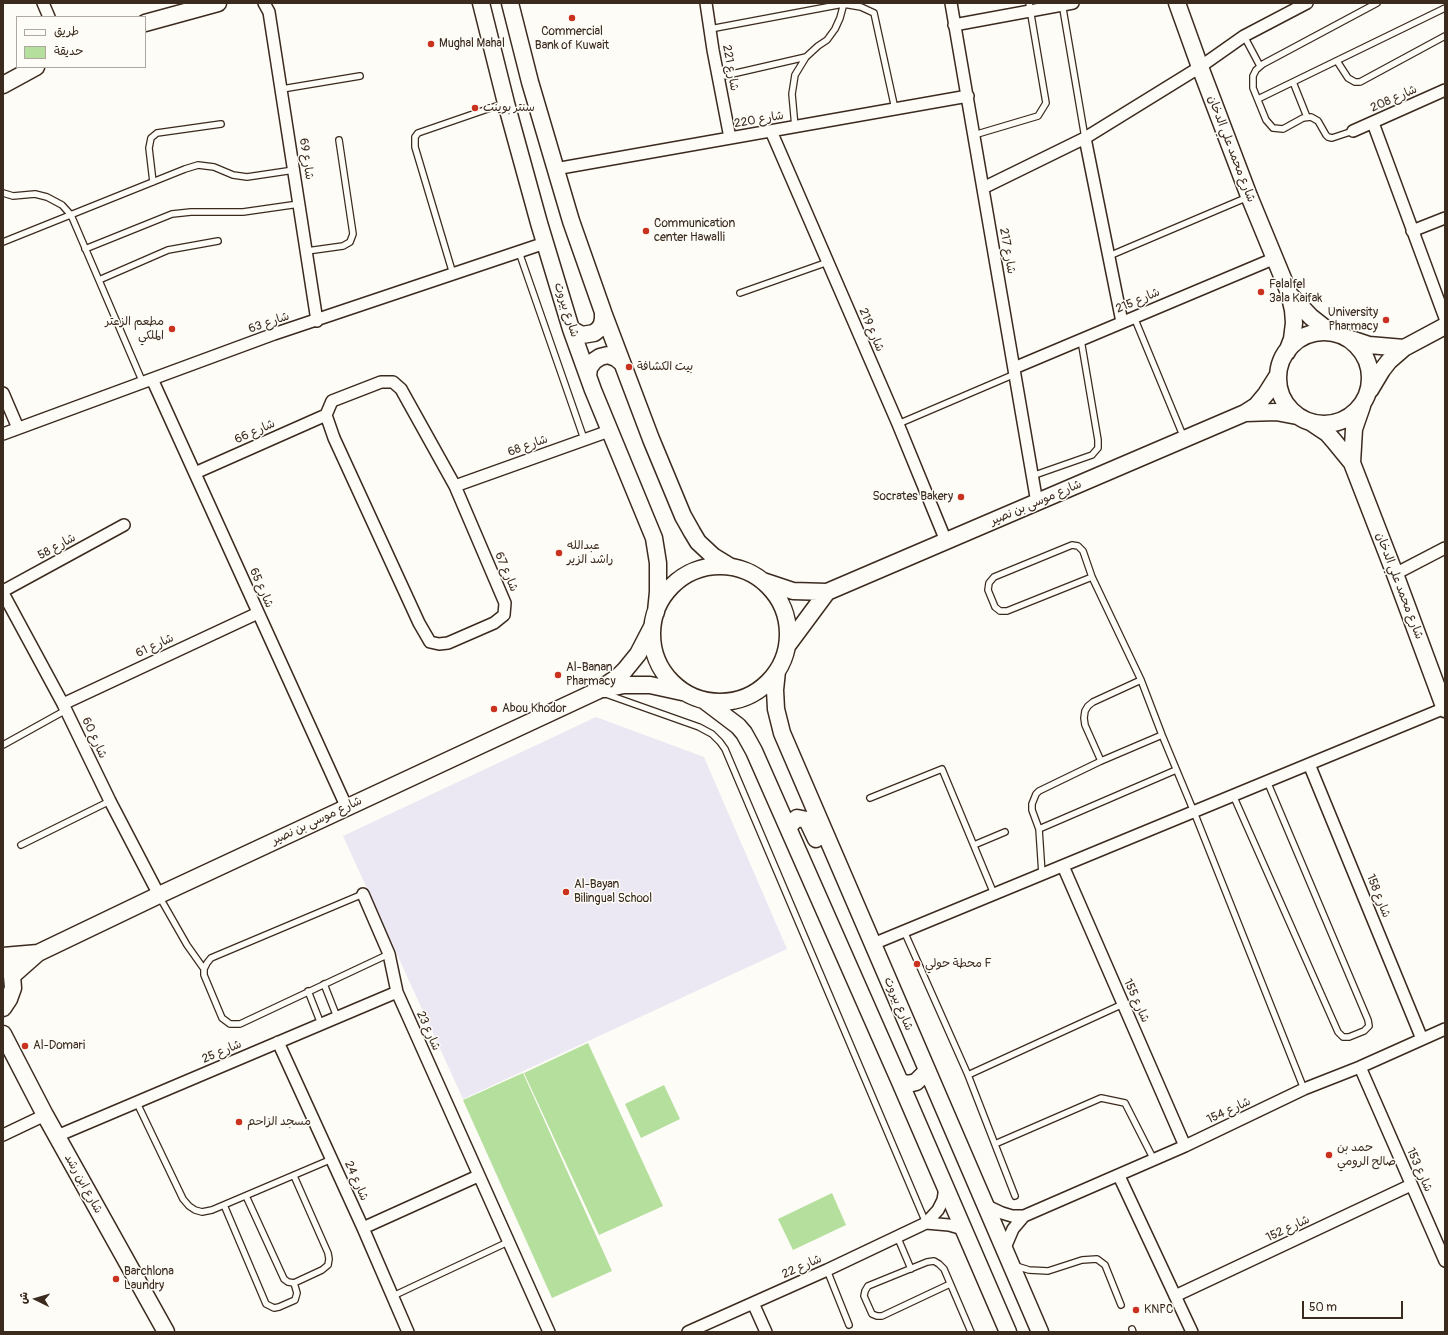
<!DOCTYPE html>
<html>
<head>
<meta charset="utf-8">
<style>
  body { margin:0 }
  #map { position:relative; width:1448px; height:1335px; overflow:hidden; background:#fdfcf7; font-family:Pangolin,"Playpen Sans Arabic",sans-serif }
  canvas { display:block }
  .frame { position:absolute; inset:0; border:4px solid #3b2a1e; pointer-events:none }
  .legend { position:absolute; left:16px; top:16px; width:130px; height:52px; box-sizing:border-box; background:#fdfcf7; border:1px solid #afa8a0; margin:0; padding:5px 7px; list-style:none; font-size:12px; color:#3b2a1e }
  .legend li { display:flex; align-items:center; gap:8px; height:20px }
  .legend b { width:20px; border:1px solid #afa8a0 }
  .north { position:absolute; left:16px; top:1279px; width:40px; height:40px; -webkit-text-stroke:3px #fdfcf7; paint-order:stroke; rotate:275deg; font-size:11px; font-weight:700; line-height:16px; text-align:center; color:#3b2a1e }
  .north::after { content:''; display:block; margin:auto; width:14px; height:18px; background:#3b2a1e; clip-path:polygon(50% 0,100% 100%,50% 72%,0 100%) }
  .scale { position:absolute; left:1302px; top:1301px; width:101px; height:18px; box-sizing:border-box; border:2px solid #3b2a1e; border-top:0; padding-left:5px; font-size:12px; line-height:14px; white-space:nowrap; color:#3b2a1e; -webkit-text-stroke:3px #fdfcf7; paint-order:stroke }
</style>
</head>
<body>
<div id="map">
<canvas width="1448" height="1335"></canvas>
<div class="frame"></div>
<ul class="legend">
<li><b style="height:5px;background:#fdfcf7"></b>طريق</li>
<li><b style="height:11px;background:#b5df9c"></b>حديقة</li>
</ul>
<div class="north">ش</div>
<div class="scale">50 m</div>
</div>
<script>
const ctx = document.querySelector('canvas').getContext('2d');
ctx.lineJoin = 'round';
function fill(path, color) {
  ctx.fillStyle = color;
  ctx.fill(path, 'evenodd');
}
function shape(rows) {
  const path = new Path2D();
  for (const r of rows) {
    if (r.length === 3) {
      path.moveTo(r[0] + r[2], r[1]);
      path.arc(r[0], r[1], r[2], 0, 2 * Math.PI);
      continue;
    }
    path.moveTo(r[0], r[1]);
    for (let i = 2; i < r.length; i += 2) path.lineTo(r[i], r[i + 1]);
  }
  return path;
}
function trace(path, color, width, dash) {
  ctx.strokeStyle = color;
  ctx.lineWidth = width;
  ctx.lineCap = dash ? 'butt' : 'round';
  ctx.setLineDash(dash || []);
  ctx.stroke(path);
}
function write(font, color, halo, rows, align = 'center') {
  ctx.font = font + ' Pangolin,"Playpen Sans Arabic",sans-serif';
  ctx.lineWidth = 3;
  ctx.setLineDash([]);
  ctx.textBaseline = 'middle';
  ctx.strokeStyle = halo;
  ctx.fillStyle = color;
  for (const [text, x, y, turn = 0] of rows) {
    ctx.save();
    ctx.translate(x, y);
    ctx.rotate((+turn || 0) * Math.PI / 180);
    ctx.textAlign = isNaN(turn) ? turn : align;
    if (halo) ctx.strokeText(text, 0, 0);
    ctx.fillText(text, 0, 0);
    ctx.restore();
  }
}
fill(shape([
  [596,717,704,757,787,949,463,1099,343,836]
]), '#ece8f3');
fill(shape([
  [588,1043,663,1206,599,1235,524,1073],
  [523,1073,612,1271,552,1298,463,1100],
  [664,1085,680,1119,641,1138,625,1104],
  [832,1193,846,1225,793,1250,778,1219]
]), '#b5df9c');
const lane = shape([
  [1062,3,1085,138],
  [710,29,843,4,861,7,874,13,895,109],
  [1244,36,1260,66],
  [1337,61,1348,78,1355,82,1360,82,1445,36],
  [719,77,806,57],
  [1293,82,1307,117],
  [282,89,360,76],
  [1258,99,1445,8],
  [795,127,792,94,795,75,806,57,818,46,827,40,835,29,840,18,844,3],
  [1353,131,1332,138,1328,137,1326,135,1318,121,1311,117,1303,118,1283,129,1273,128,1266,120,1253,88,1253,76,1256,70,1263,64,1377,3],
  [974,135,1038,116,1046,103,1029,3],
  [153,182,149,148,151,138,157,133,221,124],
  [3,193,13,196,35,194,47,197,62,205,71,215,143,383],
  [3,242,185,169,198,165,214,167,233,175,247,177,294,170],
  [85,249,172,214,191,212,243,212,299,204],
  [307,251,343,246,350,242,353,234,339,140],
  [519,252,584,439],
  [1109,256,1248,197],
  [453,274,415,147,415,137,418,133,505,103],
  [99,280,168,250,218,241],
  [740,293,828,262],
  [1134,317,1184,438],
  [898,424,1015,374],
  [1032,476,1092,455,1098,448,1098,440,1081,340],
  [1092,577,1007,611,1000,611,995,607,988,590,989,583,994,577,1072,545,1078,546,1083,551,1092,577,1141,680,1162,735,1194,812,1304,1089],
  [603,693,699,727,712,734,720,742,725,749,926,1223],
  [3,745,66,710],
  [1101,761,1085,725,1084,718,1085,711,1088,706,1093,702,1141,680],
  [1233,795,1338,1032,1343,1037,1349,1037,1364,1031,1369,1026,1368,1020,1267,781],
  [870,798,942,769,994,894],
  [1039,829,1176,770],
  [21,845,110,801],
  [974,845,1005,832],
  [1042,874,1039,829,1032,810,1032,804,1036,794,1039,791,1101,761,1162,735],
  [363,894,211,958,207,963,204,969,204,975,222,1018,230,1024,240,1024,389,954],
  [159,896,187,945,204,969],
  [904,931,968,1075,1015,1196],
  [324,984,337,1017],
  [308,991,321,1024],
  [968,1075,1123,1004],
  [137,1103,183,1199,189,1206,195,1210,202,1212,212,1210,332,1159],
  [995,1144,1101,1098,1125,1103,1154,1160],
  [246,1196,284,1279,288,1282,294,1283,322,1270,328,1265,329,1259,328,1253,294,1176],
  [224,1205,266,1304,274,1308,279,1307,295,1300,297,1293,294,1283],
  [897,1236,911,1269],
  [1016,1266,1029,1270,1048,1271,1082,1260,1097,1259,1105,1265,1121,1305],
  [827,1270,849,1325],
  [950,1284,882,1316,877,1316,872,1314,864,1296,865,1291,868,1286,927,1262,934,1261,939,1264,944,1269,971,1332],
  [393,1296,508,1242],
  [1132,1329,1133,1332]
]);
const street = shape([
  [43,3,49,17],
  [264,3,269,12,317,321],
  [706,3,713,50,730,138],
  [951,3,1037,503],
  [954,25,1073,3],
  [1373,123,1445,318],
  [771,131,898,424,946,541],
  [1353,131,1445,90],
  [1085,138,1122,322],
  [555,169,968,96],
  [983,188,1085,138,1200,67,1244,36,1307,3],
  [1412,231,1445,218],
  [1014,368,1273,259],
  [152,379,347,808],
  [381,382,393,382,401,389,455,486,505,603,504,615,494,623,448,643,439,644,430,642,419,623,334,438,326,415,332,401,381,382],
  [3,393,18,428],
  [3,434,274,334,545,243],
  [195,473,326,415],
  [455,486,609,431],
  [1395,574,1445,548],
  [3,591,124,525],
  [3,593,63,704,110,801,159,895],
  [63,704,258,613],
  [1309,764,1422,1039],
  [1063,866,1185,1146],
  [363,894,389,954,397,992,549,1332],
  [873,944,1445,708],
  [278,1042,363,1228,408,1332],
  [1360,1067,1445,1261],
  [3,1135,45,1115],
  [57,1136,397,992],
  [1119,1176,1192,1332],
  [985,1205,1002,1213,1012,1216,1024,1216],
  [926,1223,949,1225,963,1229],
  [363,1228,478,1176],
  [1004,1250,1013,1229,1024,1216,1185,1146,1304,1089,1360,1067,1445,1029],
  [1175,1296,1411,1185],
  [753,1303,766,1332],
  [688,1332,827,1270,926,1223,938,1210,943,1200,945,1188]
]);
const secondary = shape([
  [481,3,506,103,539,223,571,329,593,390,654,538,658,563,658,592,656,612],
  [510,3,530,82,571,221,603,312,651,439,683,516,692,532,698,542,713,556,731,567],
  [1177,3,1200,67,1249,196,1289,293,1293,310,1294,323,1292,339,1287,352],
  [145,23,218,3],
  [3,85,36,67],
  [1290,295,1311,317,1330,332],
  [571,329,582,335,594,333,599,329,602,324,603,318,603,312],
  [1324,378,46],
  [1351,339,1369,345,1404,348],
  [588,376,589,368,594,361,600,357,608,355,616,358,622,363],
  [1370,390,1382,370,1389,361,1404,348,1445,326],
  [1245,413,1276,412,1297,416],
  [1312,423,1327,433,1334,441,1352,463,1395,574,1445,709],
  [1352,463,1354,429,1362,406],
  [720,634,68],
  [763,581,793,591,827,592,1245,413,1256,406,1266,394,1278,375],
  [787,646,827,592],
  [777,671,775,690,776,709,782,733,1040,1332],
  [604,689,624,685,650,685,682,692],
  [705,701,738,726,744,733,754,751,900,1082,1008,1332],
  [788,827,797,818,807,820,816,839],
  [3,956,38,953],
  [3,960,7,965,12,976,13,988,9,999,3,1008],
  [12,976,38,953,159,895,597,691,618,677,625,670,638,654,652,627],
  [3,1034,45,1115,166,1332],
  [900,1082,908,1084,916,1082,927,1071]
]);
trace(lane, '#3b2a1e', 8);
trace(street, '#3b2a1e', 14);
trace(secondary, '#3b2a1e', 19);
trace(lane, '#fdfcf7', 5.5);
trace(street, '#fdfcf7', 11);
trace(secondary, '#fdfcf7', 16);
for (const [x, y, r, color] of [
  [572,18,4,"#c8321e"],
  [431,44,4,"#c8321e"],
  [475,108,4,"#c8321e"],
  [646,231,4,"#c8321e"],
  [1261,292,4,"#c8321e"],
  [1386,320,4,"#c8321e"],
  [172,329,4,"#c8321e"],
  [629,367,4,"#c8321e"],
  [961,497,4,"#c8321e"],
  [559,553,4,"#c8321e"],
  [558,675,4,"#c8321e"],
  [494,709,4,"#c8321e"],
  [566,892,4,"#c8321e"],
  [917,964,4,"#c8321e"],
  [25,1046,4,"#c8321e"],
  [239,1122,4,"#c8321e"],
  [1329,1155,4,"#c8321e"],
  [116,1279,4,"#c8321e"],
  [1136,1310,4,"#c8321e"]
]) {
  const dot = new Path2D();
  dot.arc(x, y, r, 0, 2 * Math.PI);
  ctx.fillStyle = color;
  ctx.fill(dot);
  trace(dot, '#fdfcf7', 1.5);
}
write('12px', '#3b2a1e', '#fdfcf7', [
  ["Commercial",572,32,"center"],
  ["Bank of Kuwait",572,46,"center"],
  ["Mughal Mahal",439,44],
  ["سنتر بوينت",483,108],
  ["Communication",654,224],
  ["center Hawalli",654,238],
  ["Falalfel",1269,285],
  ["3ala Kaifak",1269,299],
  ["University",1378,313,"right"],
  ["Pharmacy",1378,327,"right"],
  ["مطعم الزعتر",164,322,"right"],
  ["الملكي",164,336,"right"],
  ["بيت الكشافة",637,367],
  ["Socrates Bakery",953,497,"right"],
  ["عبدالله",567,546],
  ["راشد الزير",567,560],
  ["Al-Banan",566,668],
  ["Pharmacy",566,682],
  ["Abou Khodor",502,709],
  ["Al-Bayan",574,885],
  ["Bilingual School",574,899],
  ["محطة حولي F",925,964],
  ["Al-Domari",33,1046],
  ["مسجد الزاحم",247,1122],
  ["حمد بن",1337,1148],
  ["صالح الرومي",1337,1162],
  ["Barchlona",124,1272],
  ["Laundry",124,1286],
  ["KNPC",1144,1310]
], 'left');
write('12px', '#3b2a1e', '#fdfcf7', [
  ["شارع 221",730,68,80],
  ["شارع 208",1394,99,-24],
  ["شارع 220",759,120,-10],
  ["شارع محمد علي الدخان",1231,149,69],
  ["شارع 69",306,159,81],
  ["شارع 217",1007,251,80],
  ["شارع 215",1138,301,-23],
  ["شارع بيروت",566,310,72],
  ["شارع 63",269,323,-19],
  ["شارع 219",871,330,67],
  ["شارع 66",255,432,-24],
  ["شارع 68",528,446,-20],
  ["شارع موسى بن نصير",1036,503,-23],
  ["شارع 58",57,547,-29],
  ["شارع 67",506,572,67],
  ["شارع محمد علي الدخان",1399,586,69],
  ["شارع 65",261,588,66],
  ["شارع 61",155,646,-25],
  ["شارع 60",94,738,65],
  ["شارع موسى بن نصير",317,821,-25],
  ["شارع 158",1378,896,68],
  ["شارع 155",1136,1001,66],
  ["شارع بيروت",898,1004,67],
  ["شارع 23",428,1031,66],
  ["شارع 25",222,1052,-23],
  ["شارع 154",1229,1111,-25],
  ["شارع 153",1419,1170,66],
  ["شارع 24",356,1181,66],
  ["شارع ابن رشد",83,1184,61],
  ["شارع 152",1288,1229,-25],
  ["شارع 22",802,1267,-24]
]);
</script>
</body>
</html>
